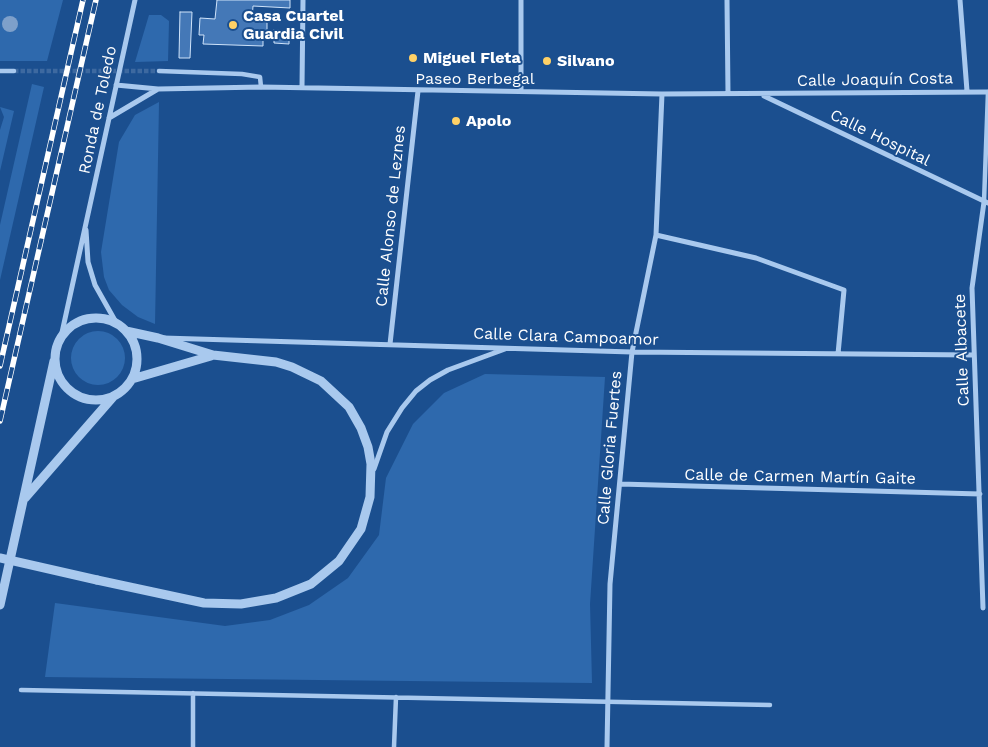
<!DOCTYPE html>
<html>
<head>
<meta charset="utf-8">
<style>
  body { margin:0 }
  canvas { display:block; background:#1b4f8f }
</style>
</head>
<body>
<canvas width="988" height="747"></canvas>
<script>
const ctx = document.querySelector('canvas').getContext('2d');
ctx.lineJoin = 'round';
function fill(path, color) {
  ctx.fillStyle = color;
  ctx.fill(path, 'evenodd');
}
function shape(rows) {
  const path = new Path2D();
  for (const r of rows) {
    if (r.length === 3) {
      path.moveTo(r[0] + r[2], r[1]);
      path.arc(r[0], r[1], r[2], 0, 2 * Math.PI);
      continue;
    }
    path.moveTo(r[0], r[1]);
    for (let i = 2; i < r.length; i += 2) path.lineTo(r[i], r[i + 1]);
  }
  return path;
}
function trace(path, color, width, dash) {
  ctx.strokeStyle = color;
  ctx.lineWidth = width;
  ctx.lineCap = dash ? 'butt' : 'round';
  ctx.setLineDash(dash || []);
  ctx.stroke(path);
}
function write(font, color, halo, rows, align = 'center') {
  ctx.font = font + ' "Work Sans",sans-serif';
  ctx.lineWidth = 4;
  ctx.setLineDash([]);
  ctx.textBaseline = 'middle';
  ctx.strokeStyle = halo;
  ctx.fillStyle = color;
  for (const [text, x, y, turn = 0] of rows) {
    ctx.save();
    ctx.translate(x, y);
    ctx.rotate((+turn || 0) * Math.PI / 180);
    ctx.textAlign = isNaN(turn) ? turn : align;
    if (halo) ctx.strokeText(text, 0, 0);
    ctx.fillText(text, 0, 0);
    ctx.restore();
  }
}
fill(shape([
  [0,0,63,0,47,61,0,61],
  [149,15,161,15,169,21,168,61,135,62],
  [32,84,44,87,0,280,0,225],
  [159,102,155,324,138,317,122,305,109,290,104,277,101,252,119,142,135,115],
  [0,107,14,111,0,171,0,130,4,117],
  [98,358,27],
  [485,374,605,377,590,604,592,683,45,677,55,603,225,626,270,620,309,605,348,578,379,535,386,478,413,424,444,393]
]), '#2e69ad');
const building = shape([
  [217,0,290,0,290,8,253,6,252,20,267,20,267,37,263,36,263,46,203,44,204,35,199,35,200,18,215,19,217,0],
  [180,12,192,12,190,58,179,58,180,12],
  [274,30,289,31,289,44,274,43,274,30]
]);
fill(building, '#4478b7');
trace(building, '#cfe3fa', 1);
trace(shape([
  [14,71,159,71]
]), '#3d69a0', 4.5, [4.5, 2]);
trace(shape([
  [0,71,14,71],
  [159,71,242,74,260,77,261,87],
  [984,202,988,92],
  [21,690,770,705],
  [193,747,193,693],
  [394,747,396,697]
]), '#a9c9ee', 4.5);
trace(shape([
  [521,0,521,91],
  [727,0,728,93],
  [960,0,967,91],
  [116,85,158,89,261,87,662,94,988,92],
  [302,87,303,0],
  [764,96,988,203],
  [109,118,158,89],
  [86,230,88,262,95,285,117,324],
  [656,235,756,258,844,290,838,354],
  [61,337,135,0],
  [163,338,632,352,974,355],
  [390,344,418,91],
  [374,469,387,432,402,408,416,391,430,380,448,370,505,349],
  [620,484,980,494],
  [983,608,972,288,984,202],
  [607,747,610,584,632,352,656,235,662,94]
]), '#a9c9ee', 5);
trace(shape([
  [96,359,41],
  [132,379,211,356],
  [25,498,113,397],
  [97,580,204,603,241,604,276,598,311,584,339,561,361,529,370,497,371,464,368,447,361,428,349,407,321,381,292,367,276,362,213,355,158,338,126,331],
  [0,605,54,361]
]), '#a9c9ee', 9);
const rail = shape([
  [0,366,83,0],
  [0,421,96,0]
]);
trace(rail, '#fff', 5.5);
trace(rail, '#1b4f8f', 4, [11]);
trace(shape([
  [0,558,97,580]
]), '#a9c9ee', 9);
ctx.fillStyle = '#7ea0ca';
for (const [x, y] of [
  [10,24]
]) {
  ctx.beginPath();
  ctx.arc(x, y, 8, 0, 2 * Math.PI);
  ctx.fill();
}
for (const [x, y, r, color] of [
  [233,25,5,"#ffd166"],
  [413,58,5,"#ffd166"],
  [547,61,5,"#ffd166"],
  [456,121,5,"#ffd166"]
]) {
  const dot = new Path2D();
  dot.arc(x, y, r, 0, 2 * Math.PI);
  ctx.fillStyle = color;
  ctx.fill(dot);
  trace(dot, '#1b4f8f', 2);
}
write('bold 16px', '#fff', '#1b4f8f', [
  ["Casa Cuartel",243,16],
  ["Guardia Civil",243,34],
  ["Miguel Fleta",423,58],
  ["Silvano",557,61],
  ["Apolo",466,121]
], 'left');
write('16px', '#fff', '#1b4f8f', [
  ["Paseo Berbegal",475,79],
  ["Calle Joaquín Costa",875,80,-1],
  ["Ronda de Toledo",98,110,-78],
  ["Calle Hospital",880,138,26],
  ["Calle Alonso de Leznes",391,216,-84],
  ["Calle Clara Campoamor",566,337,2],
  ["Calle Albacete",962,350,-92],
  ["Calle Gloria Fuertes",610,448,-85],
  ["Calle de Carmen Martín Gaite",800,477,1]
]);
</script>
</body>
</html>
